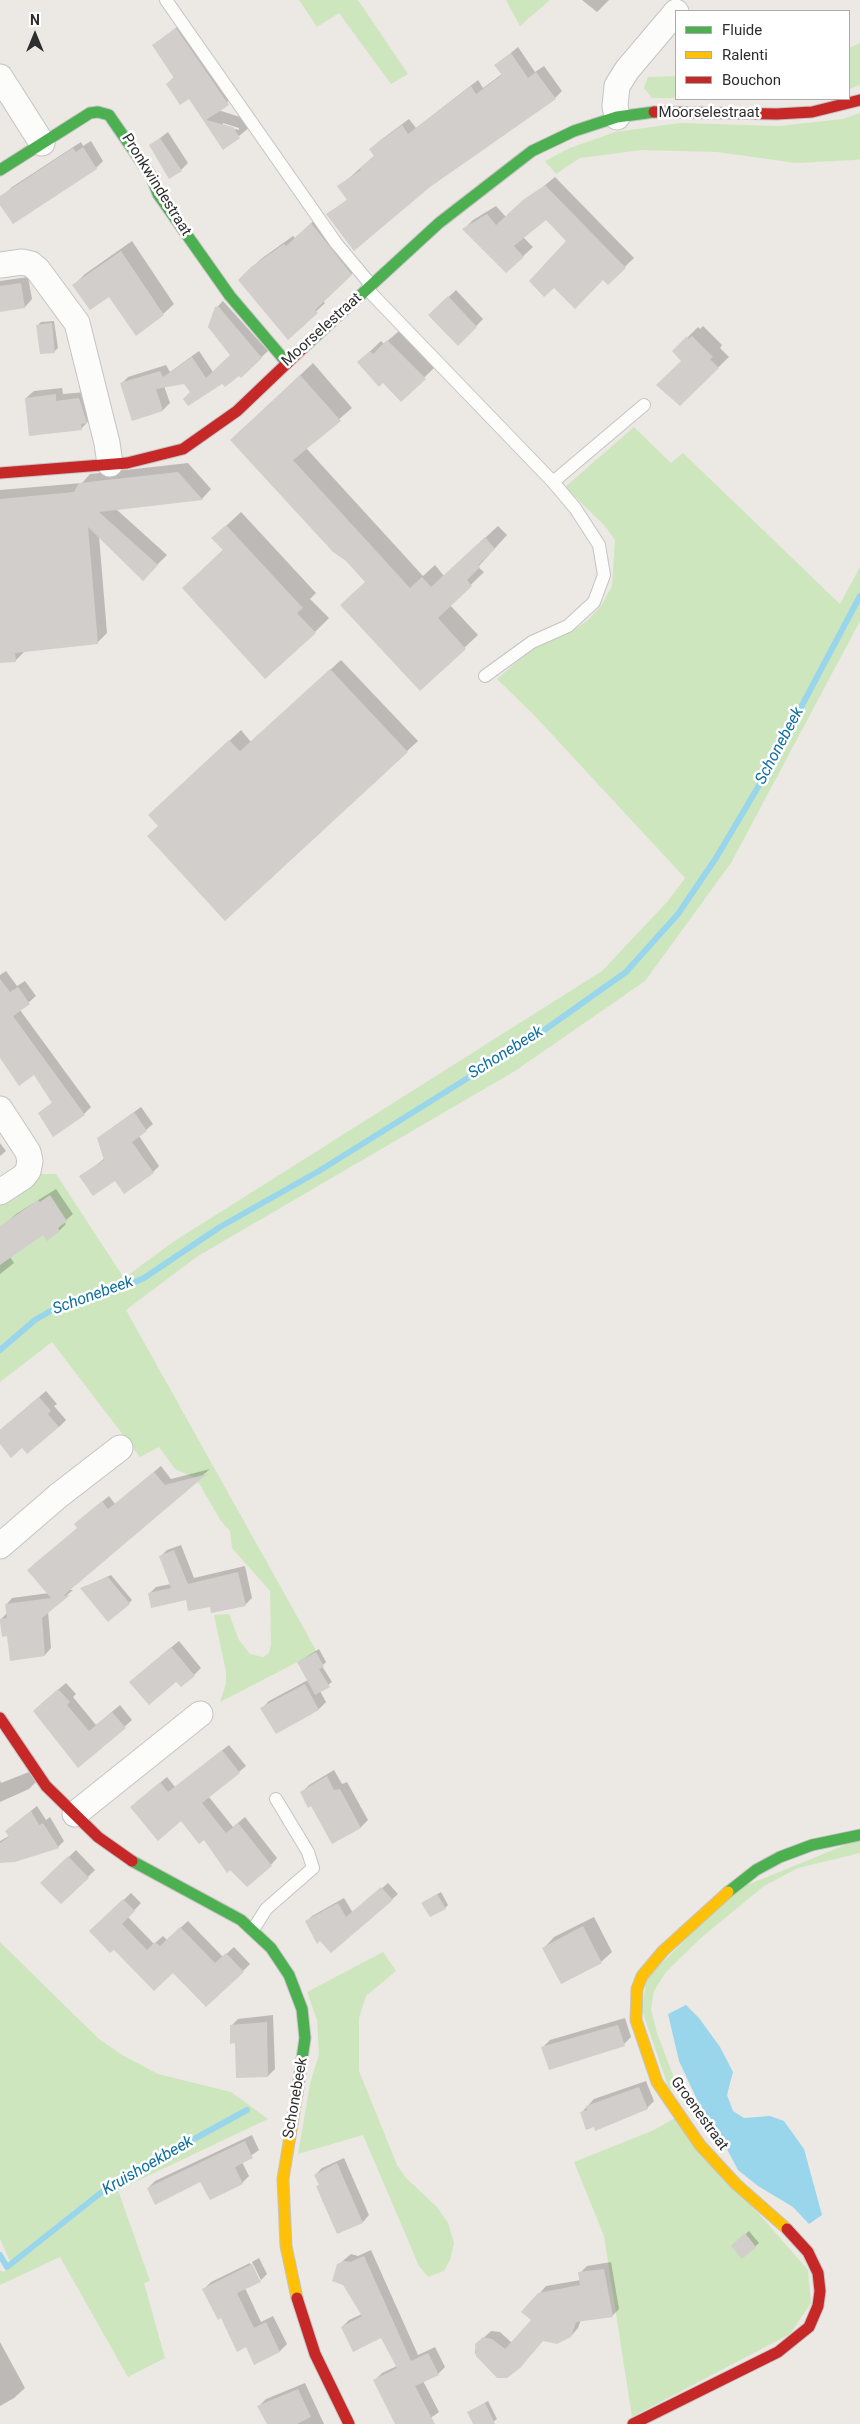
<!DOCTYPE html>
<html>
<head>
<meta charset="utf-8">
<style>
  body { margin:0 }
  #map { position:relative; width:860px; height:2424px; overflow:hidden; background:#ece8e4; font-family:Roboto,sans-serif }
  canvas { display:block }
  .legend { position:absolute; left:675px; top:10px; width:175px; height:90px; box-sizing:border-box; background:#fff; border:1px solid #ababab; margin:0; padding:6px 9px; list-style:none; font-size:15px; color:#2e2e2e }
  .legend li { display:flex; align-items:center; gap:10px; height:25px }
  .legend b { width:25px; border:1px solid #ababab }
  .north { position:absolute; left:10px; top:10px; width:50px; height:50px; -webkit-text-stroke:4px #fff; paint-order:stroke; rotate:0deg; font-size:14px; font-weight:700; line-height:20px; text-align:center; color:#2e2e2e }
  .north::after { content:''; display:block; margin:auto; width:18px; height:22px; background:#2e2e2e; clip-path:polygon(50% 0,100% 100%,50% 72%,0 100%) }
</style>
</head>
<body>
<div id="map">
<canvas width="860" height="2424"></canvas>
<ul class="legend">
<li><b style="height:6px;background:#4caf50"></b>Fluide</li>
<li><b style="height:6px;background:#ffc107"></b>Ralenti</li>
<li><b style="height:6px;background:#c62828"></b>Bouchon</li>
</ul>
<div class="north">N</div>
</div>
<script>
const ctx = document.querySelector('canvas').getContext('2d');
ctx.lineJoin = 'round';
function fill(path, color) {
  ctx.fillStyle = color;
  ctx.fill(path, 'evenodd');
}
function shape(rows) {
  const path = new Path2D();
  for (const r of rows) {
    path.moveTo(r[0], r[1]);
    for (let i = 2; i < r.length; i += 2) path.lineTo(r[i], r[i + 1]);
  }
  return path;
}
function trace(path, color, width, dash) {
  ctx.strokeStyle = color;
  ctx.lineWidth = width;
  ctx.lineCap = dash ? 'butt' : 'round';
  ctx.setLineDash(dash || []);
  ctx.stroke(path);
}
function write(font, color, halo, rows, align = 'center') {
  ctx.font = font + ' Roboto,sans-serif';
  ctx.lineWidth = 5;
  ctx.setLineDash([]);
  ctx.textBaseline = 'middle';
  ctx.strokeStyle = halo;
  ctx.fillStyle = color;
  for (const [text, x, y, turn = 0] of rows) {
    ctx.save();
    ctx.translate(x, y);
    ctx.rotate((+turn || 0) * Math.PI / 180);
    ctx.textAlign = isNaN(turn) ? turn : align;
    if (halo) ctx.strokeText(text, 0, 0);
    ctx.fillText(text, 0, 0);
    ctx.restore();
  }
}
fill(shape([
  [299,0,358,0,408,74,391,84,339,13,317,27],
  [506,0,550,0,520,26],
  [860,43,860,85,849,89,849,48],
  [676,76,676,98,652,98,644,88,648,77],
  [860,113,860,159,855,160,796,163,717,152,642,150,580,158,556,174,545,161,570,148,615,132,680,123,779,126,843,119],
  [634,427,671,463,683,453,840,604,860,567,860,621,731,863,645,981,515,1071,198,1256,126,1310,317,1652,220,1702,226,1684,226,1672,214,1615,229,1614,239,1640,250,1654,263,1657,269,1653,271,1644,270,1591,232,1548,230,1531,221,1521,200,1485,193,1477,175,1469,159,1447,140,1457,52,1342,0,1382,0,1202,40,1174,56,1174,124,1278,173,1242,602,971,667,902,685,878,533,714,497,679,536,646,571,632,588,620,601,606,612,586,615,540,604,525,565,487],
  [860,1839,860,1853,798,1868,764,1886,702,1937,666,1972,654,1991,651,2009,657,2033,677,2086,669,2089,642,2010,647,1978,735,1890],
  [0,1942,99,2039,124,2056,158,2074,231,2092,268,2119,118,2190,150,2281,144,2283,165,2358,128,2377,60,2257,0,2285,0,2270,3,2272,12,2266,0,2239],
  [383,1952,396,1971,366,1996,359,2018,359,2071,397,2165,406,2178,437,2207,448,2223,454,2243,450,2260,444,2271,428,2277,419,2266,363,2135,298,2154,310,2084,319,2054,317,2020,307,1992],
  [675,2118,808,2270,811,2303,790,2334,632,2417,604,2236,574,2162,654,2130]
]), '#cee6be');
fill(shape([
  [686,2005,699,2018,720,2047,733,2072,727,2095,733,2111,744,2118,770,2116,784,2121,804,2149,822,2215,809,2224,793,2207,758,2186,738,2170,718,2132,698,2102,679,2061,668,2014]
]), '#99d6ec');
fill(shape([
  [582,0,609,0,597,12],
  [187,19,238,93,218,110,243,118,250,127,223,149,189,97,167,84,175,76,154,45],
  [223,123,239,128,239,130,223,126],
  [518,47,535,72,544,66,562,91,555,98,328,215,348,199,339,187,375,155,371,149,378,142,409,119,416,128,478,80,483,88,502,74,496,65],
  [168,132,188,163,181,170,151,145],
  [91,141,103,161,96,168,13,222,0,203,5,194,12,187,81,142,83,146],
  [555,177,634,258,608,283,546,219,523,237,533,247,506,272,464,229,473,220,496,206,506,217],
  [320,215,360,266,323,301,325,303,288,338,239,280,261,259,293,236,295,238],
  [132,241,174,304,163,314,74,285,85,274],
  [28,277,32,299,25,307,0,310,0,281],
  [456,290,483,319,458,345,430,315],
  [223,301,268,351,241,376,239,374,191,392,185,382,164,386,170,403,163,410,133,419,121,384,128,377,166,365,170,372,199,351,213,372,232,354,216,308],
  [54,321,58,348,55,351,37,326,41,322],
  [703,326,722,345,720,348,729,357,680,404,683,361,674,351,698,327,700,329],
  [399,331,435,367,401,400,383,381,359,362,381,341,384,344],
  [313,363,352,408,306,448,423,576,435,565,444,576,498,526,507,535,478,567,484,572,450,605,478,635,420,689,366,581,244,428],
  [62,388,63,394,86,392,94,415,81,429,26,398,34,391],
  [188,463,211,489,202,499,116,509,167,555,152,570,99,536,107,633,97,643,26,650,16,660,0,662,0,490,82,483,90,474],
  [241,512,316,593,310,599,329,618,315,632,183,588,224,549,213,538],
  [341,660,418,741,407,751,159,826,160,805,241,730,251,742],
  [6,971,17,986,25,981,36,996,20,1010,91,1107,84,1114,39,1113,53,1102,35,1073,0,1056,0,975],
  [141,1107,153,1124,139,1136,159,1166,153,1172,116,1179,81,1177,105,1158,98,1138],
  [0,1143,6,1151,0,1156],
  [56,1189,73,1214,64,1222,66,1224,59,1231,43,1234,10,1257,14,1263,0,1274,0,1229,16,1214],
  [46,1391,57,1404,54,1406,66,1420,59,1427,22,1447,0,1442,0,1430],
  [161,1466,171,1479,210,1469,68,1590,73,1590,48,1611,51,1648,45,1655,8,1635,1,1619,7,1613,6,1605,12,1598,49,1593,82,1518,109,1496,115,1504],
  [181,1545,194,1578,245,1566,252,1598,246,1604,211,1606,187,1599,149,1594,156,1587,171,1584,160,1557,167,1550],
  [111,1575,132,1600,129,1603,82,1588],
  [179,1641,201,1668,194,1675,177,1680,138,1675],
  [319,1649,326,1662,322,1666,332,1682,320,1691,326,1702,319,1709,276,1733,262,1708,269,1701,308,1680,298,1662],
  [66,1683,76,1694,73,1697,96,1725,120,1705,132,1720,78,1767,41,1704],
  [229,1745,246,1766,209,1797,233,1827,245,1817,277,1858,271,1865,205,1838,182,1819,131,1807,167,1777,175,1787],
  [334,1770,342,1784,347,1782,368,1820,361,1827,333,1843,312,1805,302,1792,309,1785],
  [29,1772,36,1782,29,1789,0,1802,0,1780,1,1783],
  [37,1806,46,1820,50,1817,64,1841,58,1847,0,1862,0,1841,9,1836,13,1825],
  [76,1850,95,1870,61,1903,42,1883],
  [388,1883,398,1894,331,1952,307,1921,312,1916,344,1898,353,1913],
  [441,1892,448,1905,445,1908,423,1903],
  [131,1893,141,1903,128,1917,154,1944,163,1936,167,1940,188,1921,223,1957,234,1947,250,1964,243,1971,173,1971,114,1948,91,1931],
  [594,1917,612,1952,601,1962,544,1948,554,1937],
  [273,2015,275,2069,268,2076,236,2042,231,2026,238,2019],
  [625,2018,631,2037,624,2044,543,2047,550,2040],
  [646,2081,654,2101,647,2108,595,2126,581,2113,594,2099],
  [252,2135,259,2150,242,2162,249,2176,242,2183,201,2180,148,2188,155,2181],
  [344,2158,369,2215,363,2222,337,2233,317,2187,320,2184,315,2175,322,2168],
  [749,2231,759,2243,742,2258,732,2246],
  [371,2250,418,2355,435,2347,445,2367,438,2374,423,2381,439,2412,422,2424,396,2424,375,2380,382,2373,397,2366,382,2336,342,2327,349,2320,362,2314,338,2265,351,2254,358,2256],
  [259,2258,267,2274,261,2280,252,2262],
  [611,2262,619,2309,612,2316,581,2320,578,2328,571,2336,544,2340,498,2377,475,2353,476,2345,491,2331,500,2332,512,2343,533,2320,539,2294,546,2286,581,2280,580,2273,587,2266],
  [250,2263,258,2280,261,2280,245,2288,261,2322,273,2316,287,2344,280,2351,255,2363,247,2346,222,2317,204,2289,211,2282],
  [0,2342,25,2388,14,2398,0,2406],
  [305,2383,324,2424,268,2424,259,2406,266,2399],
  [488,2401,497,2419,490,2424,474,2424,469,2412]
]), '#0003');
trace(shape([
  [0,1350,35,1320,54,1309,112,1292,144,1278,220,1227,319,1171,543,1031,626,972,678,914,716,858,764,777,860,596],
  [0,2255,7,2267,112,2184,247,2110]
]), '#99d6ec', 6);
fill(shape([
  [176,28,229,105,206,120,233,127,240,138,223,150,189,99,180,105,166,84,174,78,152,45],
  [511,53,528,78,536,72,556,99,430,187,354,251,326,214,347,200,337,186,361,170,360,168,374,156,369,149,402,125,408,134,471,86,476,94,502,75,494,65],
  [160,138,182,171,169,179,149,145],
  [83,147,97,169,13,224,0,205,0,196,73,148,76,152],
  [545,185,626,268,608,285,603,280,575,309,554,288,544,297,529,281,566,241,546,220,514,246,524,257,506,273,462,229,487,214,496,225,523,200],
  [311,223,352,275,315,310,318,313,288,340,238,280,251,267,284,244,286,246],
  [121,251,164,315,136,336,109,297,90,310,72,285],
  [21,283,25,308,0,312,0,286],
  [448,296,477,327,458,346,428,315],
  [218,306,262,358,241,378,239,376,225,387,222,384,188,406,183,399,190,392,184,384,156,389,163,411,132,421,120,383,160,371,163,377,192,357,206,378,230,355,208,327,215,307],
  [52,323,55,353,40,354,36,325],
  [687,336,688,339,692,336,713,357,710,359,719,368,680,406,656,385,681,361,672,351],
  [387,340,426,379,401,402,383,383,379,387,357,362,370,351,373,354],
  [300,375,341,421,293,460,410,588,422,577,431,587,485,537,495,549,478,565,480,567,467,580,472,586,438,618,466,649,420,691,340,605,365,582,346,561,333,552,230,440],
  [56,394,56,401,79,398,87,423,81,424,82,430,29,436,25,398],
  [178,472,203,500,99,512,158,565,143,581,88,527,98,644,15,653,16,662,0,663,0,499,74,492,79,483],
  [226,525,303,608,297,613,316,633,265,679,182,588,223,550,211,538],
  [330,669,408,752,225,921,147,836,158,826,148,815,229,740,240,751],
  [0,979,10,992,18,987,30,1004,13,1016,85,1115,53,1137,38,1113,52,1103,34,1075,19,1086,0,1058],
  [134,1112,147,1131,132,1142,154,1173,124,1194,115,1181,93,1196,79,1176,104,1160,97,1138],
  [50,1195,67,1221,58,1228,60,1231,47,1241,43,1235,0,1265,0,1226,38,1200,40,1202],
  [39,1397,51,1411,48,1414,59,1427,27,1454,22,1448,11,1458,0,1444,0,1430],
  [154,1472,165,1485,207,1474,63,1596,70,1595,42,1618,45,1656,10,1661,7,1636,2,1637,0,1622,0,1619,7,1618,5,1604,51,1598,27,1570,77,1528,74,1524,102,1501,108,1509],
  [174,1550,188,1584,238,1572,246,1606,211,1613,210,1607,188,1611,186,1600,151,1608,148,1593,171,1588,159,1556],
  [108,1577,130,1604,108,1622,80,1588],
  [171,1647,195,1676,181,1687,176,1682,149,1705,129,1682],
  [316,1652,324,1667,319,1669,330,1687,315,1695,297,1662],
  [305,1684,319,1710,276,1734,260,1708],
  [58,1689,70,1702,67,1705,89,1731,112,1712,126,1728,78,1768,33,1711],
  [222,1750,240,1773,202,1803,226,1833,238,1823,272,1866,247,1887,230,1870,227,1873,204,1840,199,1844,181,1821,158,1841,130,1807,160,1782,168,1792],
  [327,1776,334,1790,340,1789,361,1828,332,1844,311,1806,308,1808,300,1792],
  [31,1811,39,1825,43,1823,59,1848,15,1862,0,1863,0,1843,9,1837,5,1831],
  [68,1856,89,1878,61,1904,40,1883],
  [381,1887,393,1900,331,1953,320,1941,317,1944,305,1921,338,1903,346,1917],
  [437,1894,446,1909,430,1917,421,1903],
  [123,1899,135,1911,122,1924,147,1950,155,1942,160,1946,180,1927,215,1963,226,1953,244,1972,206,2007,173,1973,154,1991,114,1950,110,1953,89,1931],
  [583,1926,602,1963,561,1984,542,1948],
  [267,2022,268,2077,236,2078,235,2043,230,2044,230,2025],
  [618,2025,625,2046,549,2070,541,2047],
  [639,2087,648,2109,595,2131,594,2127,586,2130,580,2112,587,2110,586,2106],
  [245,2141,253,2158,235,2167,243,2184,210,2200,200,2182,155,2205,147,2188],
  [337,2163,363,2223,337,2234,316,2186,319,2185,314,2175],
  [745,2233,756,2247,742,2259,731,2246],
  [364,2256,411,2361,428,2353,439,2375,415,2386,435,2424,395,2424,373,2380,397,2368,381,2338,353,2352,341,2327,362,2316,343,2285,332,2281,337,2264,344,2261,350,2262],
  [252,2264,261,2282,237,2293,254,2328,266,2322,280,2352,254,2365,246,2347,237,2352,221,2318,218,2320,202,2289],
  [604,2269,613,2317,576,2322,571,2337,557,2344,543,2341,520,2368,507,2378,497,2378,476,2356,475,2344,483,2337,492,2339,505,2349,531,2320,521,2312,538,2293,580,2285,578,2272],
  [298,2389,311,2417,297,2424,267,2424,257,2406],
  [485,2403,495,2424,473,2424,467,2412]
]), '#d1cecb');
const lane = shape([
  [166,0,336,243,371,285],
  [367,289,553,482,575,508,599,545,604,575,594,602,568,626,532,642,485,676],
  [553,482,644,405],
  [253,1930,266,1909,313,1868,308,1852,276,1799]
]);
const street = shape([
  [0,77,42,143],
  [617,117,615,106,617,86,627,70,676,12],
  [0,265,22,262,31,264,38,270,77,323,107,443,110,464],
  [0,1109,28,1152,30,1161,28,1171,23,1177,0,1192],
  [0,1546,58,1496,120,1448],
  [75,1814,200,1714]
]);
const fast = shape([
  [0,170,90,113,98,112,109,115,151,176,158,194,230,296,287,363],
  [303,348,439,223,532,151,574,131,617,117,654,112],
  [132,1861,241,1920,271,1948,289,1975,302,2009,305,2038,297,2094],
  [728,1892,756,1870,780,1857,812,1845,860,1835]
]);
const slow = shape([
  [728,1892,663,1951,642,1976,637,1989,636,2020,657,2082,700,2145,736,2184,787,2229],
  [297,2298,286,2246,283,2179,297,2094]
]);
const jam = shape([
  [654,112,777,114,812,112,860,100],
  [0,473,127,463,183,449,237,411,303,348],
  [0,1718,46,1786,98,1837,132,1861],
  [297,2298,315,2354,349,2424],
  [633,2424,778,2352,809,2327,818,2306,820,2291,818,2273,808,2252,787,2229]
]);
trace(lane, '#c5c4c5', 14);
trace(street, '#c5c4c5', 27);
trace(fast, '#c5c4c5', 13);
trace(slow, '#c5c4c5', 13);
trace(jam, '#c5c4c5', 13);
trace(lane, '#fcfcfb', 12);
trace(street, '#fcfcfb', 25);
trace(fast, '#4caf50', 11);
trace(slow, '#ffc107', 11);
trace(jam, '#c62828', 11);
write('15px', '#2e2e2e', '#fff', [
  ["Moorselestraat",709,113],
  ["Pronkwindestraat",156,185,58],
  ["Moorselestraat",322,330,-42],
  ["Schonebeek",296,2098,-80],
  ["Groenestraat",699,2114,54]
]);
write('italic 16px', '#0d6fa3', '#fff', [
  ["Schonebeek",780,746,-62],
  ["Schonebeek",506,1053,-32],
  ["Schonebeek",93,1296,-20],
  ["Kruishoekbeek",148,2166,-30]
]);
</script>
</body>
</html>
